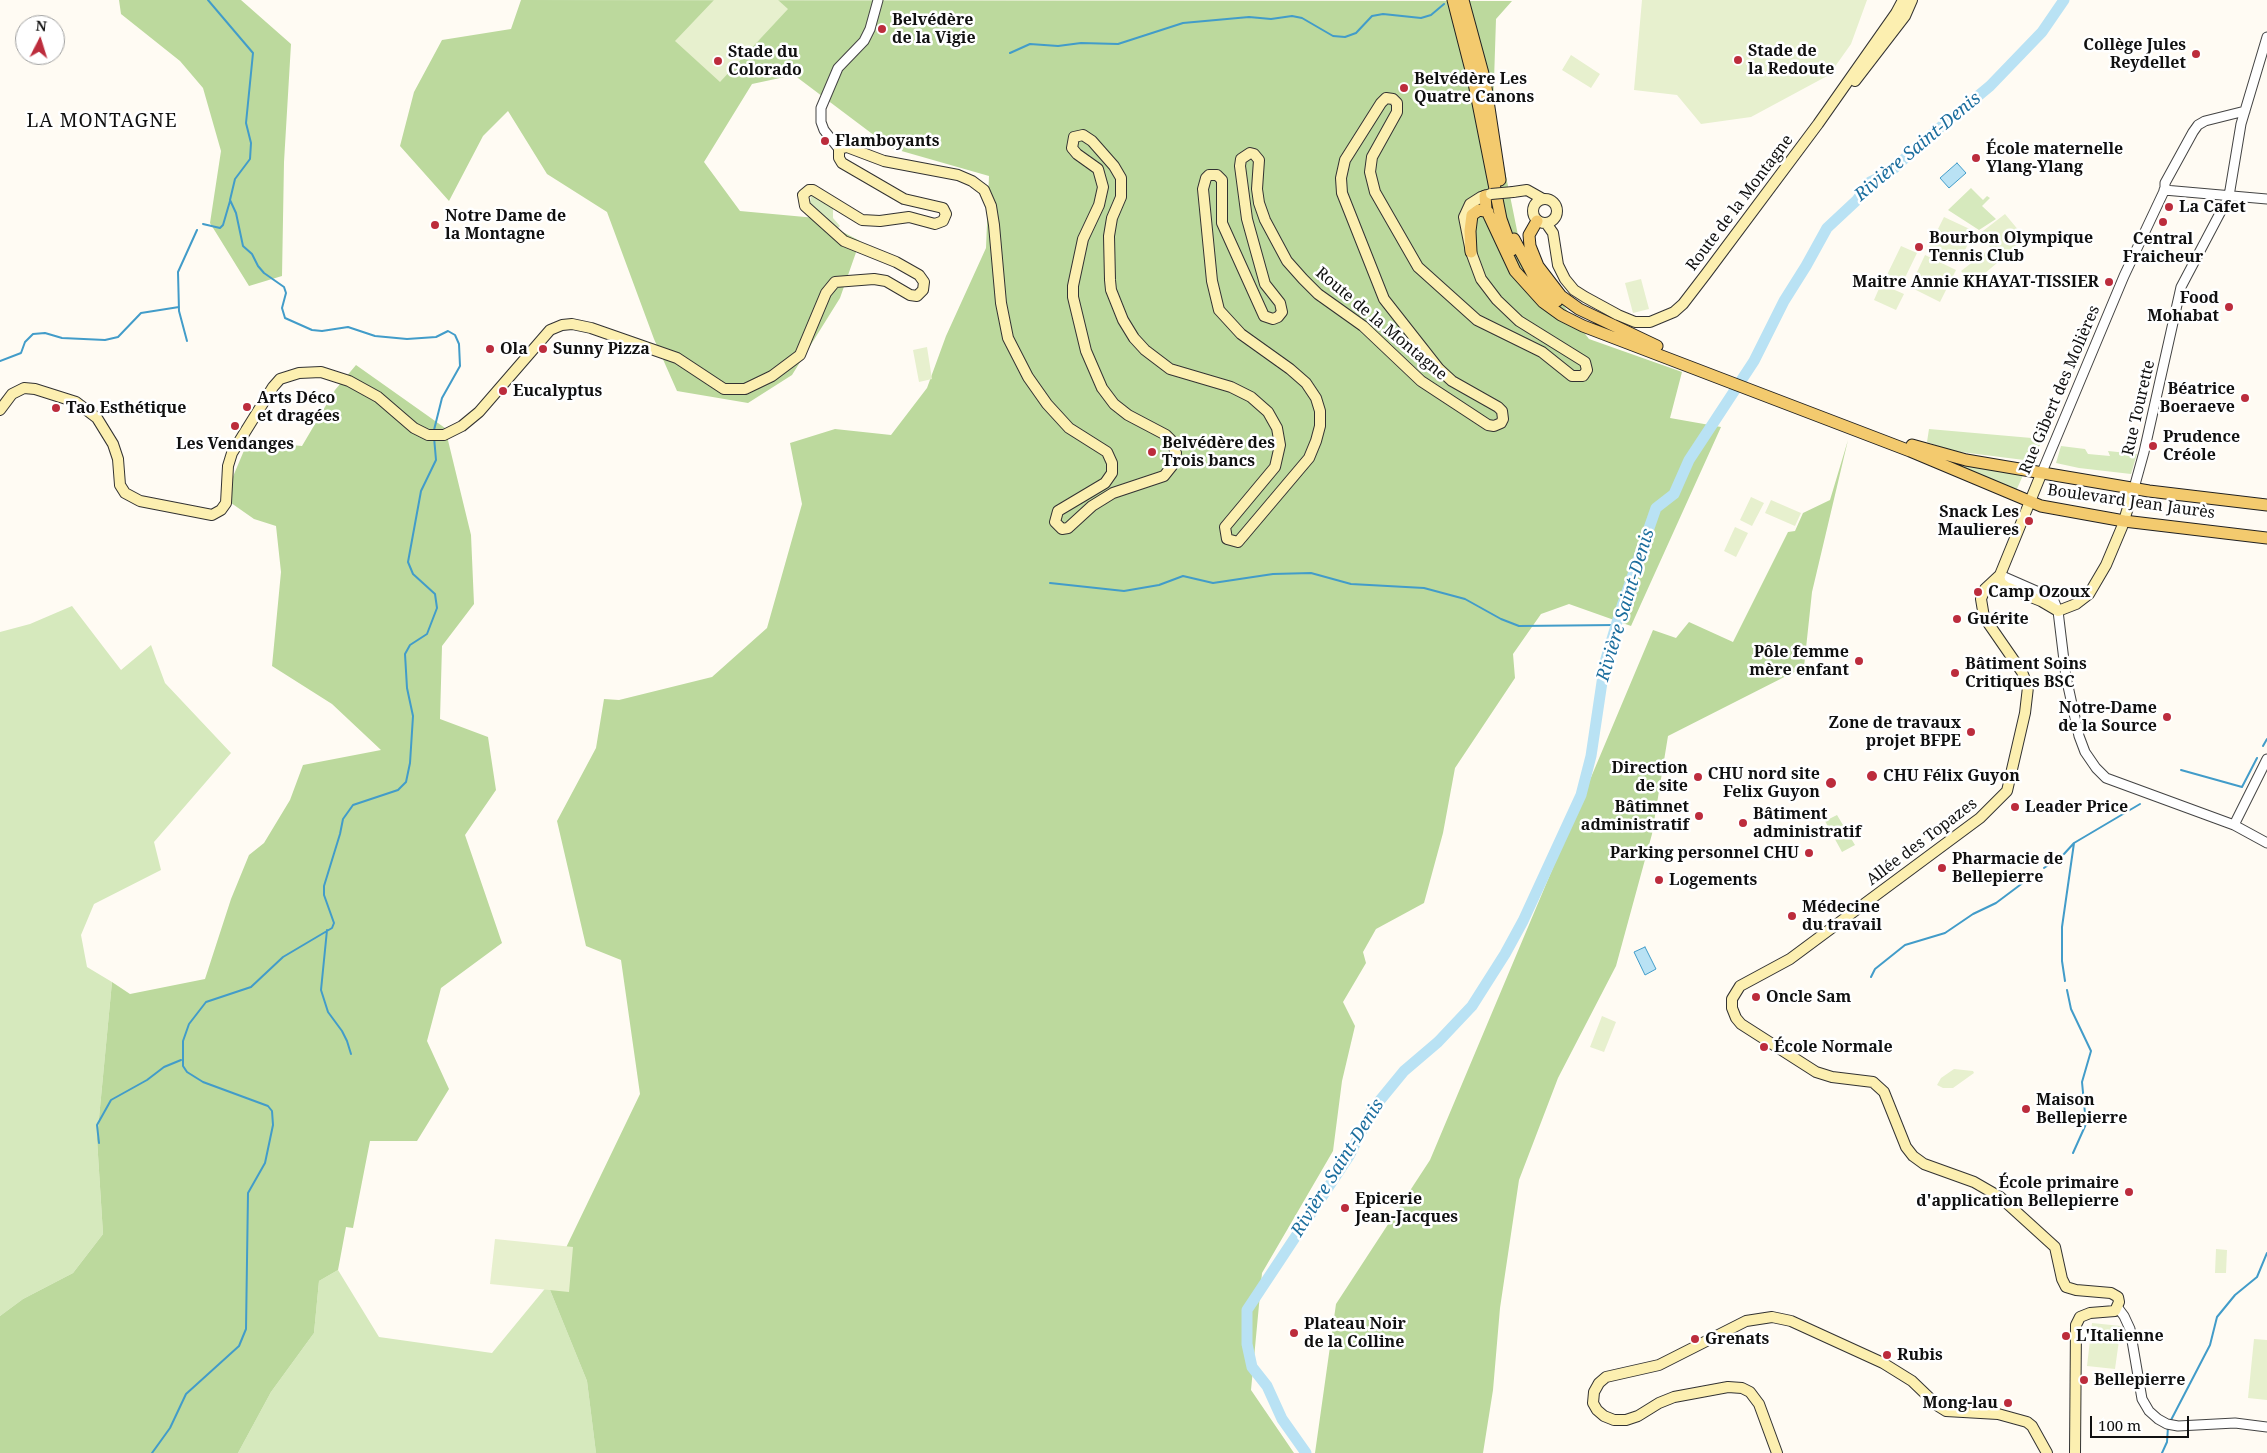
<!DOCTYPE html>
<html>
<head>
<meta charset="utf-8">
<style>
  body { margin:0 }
  #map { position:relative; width:2267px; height:1453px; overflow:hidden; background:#fffbf3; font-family:"Noto Serif",serif }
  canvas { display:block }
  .north { position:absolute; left:15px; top:15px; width:50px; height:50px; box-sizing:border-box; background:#fff; border:1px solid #9f9f9f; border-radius:50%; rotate:5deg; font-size:14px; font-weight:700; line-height:20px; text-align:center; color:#101010 }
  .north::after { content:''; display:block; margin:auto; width:18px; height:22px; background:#bc2c3c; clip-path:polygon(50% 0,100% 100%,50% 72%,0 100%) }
  .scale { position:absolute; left:2090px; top:1416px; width:99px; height:22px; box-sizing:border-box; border:2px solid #101010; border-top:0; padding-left:6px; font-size:15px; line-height:18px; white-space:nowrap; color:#101010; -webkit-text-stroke:4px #fff; paint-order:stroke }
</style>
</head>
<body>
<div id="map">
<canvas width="2267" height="1453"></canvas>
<div class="north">N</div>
<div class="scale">100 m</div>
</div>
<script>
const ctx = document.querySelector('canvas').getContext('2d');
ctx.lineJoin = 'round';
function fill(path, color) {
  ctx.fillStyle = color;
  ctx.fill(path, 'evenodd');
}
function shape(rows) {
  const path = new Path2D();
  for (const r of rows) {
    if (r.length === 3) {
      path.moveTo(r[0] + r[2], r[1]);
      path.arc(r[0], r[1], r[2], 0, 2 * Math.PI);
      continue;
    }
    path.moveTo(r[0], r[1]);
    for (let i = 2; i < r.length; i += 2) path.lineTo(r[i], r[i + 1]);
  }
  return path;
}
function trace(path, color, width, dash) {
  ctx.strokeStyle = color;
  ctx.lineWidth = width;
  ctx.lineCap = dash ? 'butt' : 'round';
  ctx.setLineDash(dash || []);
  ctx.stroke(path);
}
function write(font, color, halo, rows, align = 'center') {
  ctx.font = font + ' "Noto Serif",serif';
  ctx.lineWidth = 5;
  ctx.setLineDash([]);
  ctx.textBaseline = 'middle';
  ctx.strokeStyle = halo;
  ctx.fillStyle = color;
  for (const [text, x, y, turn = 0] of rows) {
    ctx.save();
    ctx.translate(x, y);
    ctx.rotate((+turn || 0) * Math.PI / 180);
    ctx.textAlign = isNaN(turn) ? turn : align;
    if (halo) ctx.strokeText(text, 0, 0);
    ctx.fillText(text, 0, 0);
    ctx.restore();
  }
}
fill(shape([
  [1971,188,1983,200,1987,196,1990,198,1982,206,1996,219,1979,230,1948,210],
  [811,195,813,195,833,208,833,218,840,226,838,228,810,204],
  [1929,429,2043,439,2032,461,1953,451,1927,442],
  [2061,446,2085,449,2088,454,2110,456,2108,451,2137,454,2131,474,2079,468,2056,463],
  [1958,463,2024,473,2016,491,1957,465],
  [72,606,121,670,151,645,165,683,231,753,154,842,161,870,94,904,81,935,87,967,112,982,97,1139,103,1234,73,1273,23,1299,0,1316,0,632,30,624],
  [1837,815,1855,845,1842,852,1825,821],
  [338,1270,379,1337,492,1353,548,1285,587,1381,596,1453,238,1453,271,1392,314,1333,319,1281]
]), '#d6e9bd');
fill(shape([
  [119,0,241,0,291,44,284,162,282,276,249,286,210,223,221,151,203,88,180,61,121,14],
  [521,0,1512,1,1496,19,1493,112,1521,250,1589,339,1682,372,1670,418,1721,427,1631,626,1569,604,1541,614,1513,654,1515,678,1455,768,1443,833,1424,903,1376,929,1363,952,1366,963,1343,1002,1355,1026,1342,1081,1333,1151,1262,1273,1251,1390,1294,1453,596,1453,587,1381,548,1285,640,1094,621,960,586,946,557,821,596,748,604,699,619,700,712,677,767,628,802,504,790,443,835,429,891,435,927,388,946,336,986,248,989,176,891,148,794,75,752,84,704,162,740,211,816,218,860,241,840,298,792,375,748,403,677,391,654,339,607,212,547,174,508,111,483,136,449,201,400,146,414,92,442,40,511,29],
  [356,365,445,428,471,535,474,604,442,646,440,719,488,737,496,790,465,835,502,943,441,988,427,1041,449,1089,417,1141,370,1141,353,1228,346,1227,338,1270,319,1281,314,1333,271,1392,238,1453,0,1453,0,1316,23,1299,73,1273,103,1234,97,1139,112,982,130,994,205,979,231,899,249,855,264,843,290,800,303,765,381,750,332,704,272,666,281,572,276,526,254,519,224,498,248,441,302,446,335,390],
  [1848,440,1812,592,1804,667,1668,736,1652,834,1616,966,1558,1078,1519,1180,1500,1308,1493,1390,1483,1453,1315,1453,1336,1304,1430,1160,1653,630,1676,638,1689,622,1733,642,1788,532,1795,531,1803,513,1830,500]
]), '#bcd99d');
fill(shape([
  [714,0,778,0,788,9,720,82,675,41],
  [1642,0,1867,0,1851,44,1829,75,1751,117,1701,124,1677,95,1634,90],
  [1571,55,1600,74,1591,88,1562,70],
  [2005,214,2025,238,2000,259,1979,234],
  [1944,217,1974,231,1959,263,1928,249],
  [1901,246,1917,253,1901,286,1885,279],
  [1987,251,1997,263,1972,284,1961,271],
  [1925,255,1956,270,1940,302,1910,287],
  [1641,279,1649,309,1633,313,1625,283],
  [1881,284,1904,294,1896,310,1874,300],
  [927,347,932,379,919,382,913,350],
  [1751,497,1764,503,1752,526,1740,520],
  [1771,500,1801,513,1795,526,1765,513],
  [1735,527,1748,533,1736,557,1724,551],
  [1602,1016,1616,1022,1604,1052,1590,1047],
  [1954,1069,1973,1071,1974,1073,1953,1088,1943,1088,1937,1085,1941,1078],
  [495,1239,573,1247,569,1292,490,1284],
  [2216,1249,2227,1250,2226,1273,2215,1273],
  [2092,1323,2121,1326,2115,1369,2087,1366],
  [2254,1339,2267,1340,2267,1400,2248,1398]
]), '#e7f0ce');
const water = shape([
  [1957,163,1966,173,1949,188,1940,178,1957,163],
  [1645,947,1656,969,1645,975,1634,952,1645,947]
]);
fill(water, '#b9e2f4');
trace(water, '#429cc9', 1);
trace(shape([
  [208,0,253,53,246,123,251,143,250,159,235,179,230,200,236,213,243,246,252,254,258,266,264,273,284,287,286,293,282,308,285,318,312,330,322,331,348,327,375,336,407,339,436,337,448,331,455,335,459,344,460,366,442,398,434,430],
  [1010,53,1030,44,1058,46,1081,43,1118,44,1183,23,1249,17,1271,19,1292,16,1302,18,1333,36,1345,37,1356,33,1372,16,1383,14,1421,18,1431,15,1444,4],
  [203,224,220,228,223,225,230,201],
  [187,341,179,311,178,272,197,230],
  [0,361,21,353,25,342,33,334,45,333,62,338,105,340,118,337,141,313,179,307],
  [1050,583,1124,591,1159,585,1183,576,1213,583,1273,574,1311,573,1351,584,1424,588,1465,599,1501,619,1519,626,1616,625],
  [2263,746,2267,739],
  [2181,770,2242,787,2257,758],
  [2044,868,2064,854,2074,843,2140,804],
  [327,930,321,990,328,1012,342,1031,347,1041,351,1054],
  [1871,977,1875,969,1905,945,1945,933,1973,914,1996,903,2024,882],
  [2065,981,2062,961,2062,927,2074,843],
  [2067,990,2071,1009,2091,1051,2082,1082,2086,1124,2073,1153],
  [99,1143,97,1125,111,1100,147,1080,164,1067,181,1060],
  [2170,1422,2210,1345,2217,1317,2235,1295,2257,1277,2267,1253],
  [152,1453,170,1428,186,1394,239,1346,246,1329,248,1193,265,1163,273,1125,272,1111,268,1106,203,1082,187,1072,183,1066,183,1041,189,1024,206,1002,251,987,283,957,332,928,334,923,324,895,324,886,340,834,343,819,353,805,398,790,406,782,410,763,413,716,407,688,405,654,410,645,427,634,437,608,435,594,413,574,408,562,421,491,436,460,434,437],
  [2162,1453,2167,1442,2168,1427]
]), '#429cc9', 2);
trace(shape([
  [1306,1453,1282,1419,1267,1386,1252,1367,1247,1344,1247,1310,1349,1156,1372,1110,1404,1071,1438,1042,1472,1006,1505,954,1523,921,1581,795,1591,756,1605,662,1621,609,1656,508,1674,494,1689,460,1754,361,1784,301,1806,266,1827,228,1857,200,1870,182,1889,173,1919,145,1990,86,2042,32,2064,0]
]), '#b9e2f4', 11);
const tertiary = shape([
  [839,149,824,130,821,122,821,108,838,68,864,41,870,29,878,0],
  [2164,190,2267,199],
  [2042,472,2124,276,2165,189,2165,183,2193,132,2198,125,2205,121,2245,111],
  [2134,488,2144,452,2181,287,2229,196,2241,124,2267,37],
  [2000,575,2048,596,2054,601,2058,611,2066,677,2079,736,2085,752,2096,768,2106,778,2234,825,2267,843],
  [2234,825,2267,759],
  [2118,1308,2124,1316,2130,1329,2142,1399,2149,1411,2158,1419,2167,1424,2178,1426,2235,1423,2267,1427]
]);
const secondary = shape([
  [1855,81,1905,16,1912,0],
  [1513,192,1527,190,1543,199],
  [1545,211,12],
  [1546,223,1553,233,1558,265,1565,279,1574,290,1585,297,1618,315,1635,322,1650,322,1674,312,1683,304,1706,274,1818,124,1896,13,1903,0],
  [0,410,12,394,24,388,35,389,76,402,97,418,113,444,118,459,120,485,125,493,140,501,212,515,221,510,226,503,228,466,232,453,273,387,280,379,299,373,321,372,349,381,378,397,414,428,428,435,444,435,462,426,479,412,550,330,562,325,572,324,591,328,677,358,724,389,745,389,772,376,800,355,826,293,835,282,874,279,886,281,910,295,917,296,923,290,924,282,919,275,896,262,844,241,805,206,803,195,809,190,813,190,862,220,880,221,909,217,935,224,943,221,946,214,943,208,904,199,842,163,839,158,839,149,847,147,884,161,958,175,972,181,984,190,991,206,994,225,1001,303,1008,338,1028,377,1047,404,1069,428,1107,452,1112,463,1112,473,1105,483,1058,511,1055,522,1062,529,1068,528,1092,506,1113,493,1164,476,1172,466,1176,453,1171,440,1166,435,1128,415,1114,404,1102,388,1086,351,1073,297,1073,286,1083,239,1099,205,1103,187,1098,169,1077,154,1072,148,1074,137,1083,135,1092,141,1114,166,1121,178,1121,197,1112,218,1109,236,1110,280,1111,290,1123,320,1134,338,1145,350,1170,369,1231,387,1251,397,1268,412,1277,428,1280,445,1275,467,1225,527,1227,539,1238,542,1309,458,1316,441,1320,426,1320,411,1316,398,1306,383,1290,369,1241,334,1219,310,1212,281,1203,189,1206,178,1209,175,1217,175,1222,180,1222,223,1264,316,1273,319,1278,317,1282,312,1280,303,1265,284,1247,219,1240,166,1241,159,1250,153,1254,154,1259,160,1257,189,1259,203,1265,220,1287,261,1303,279,1318,294,1363,326,1421,381,1488,425,1494,426,1501,423,1503,419,1502,411,1498,407,1452,381,1439,369,1384,299,1342,193,1341,178,1345,160,1381,103,1386,98,1393,99,1397,103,1397,112,1372,157,1370,172,1375,192,1418,267,1477,320,1542,352,1572,376,1583,376,1587,370,1585,362,1519,321,1497,300,1481,279,1471,252,1464,217,1470,204,1481,197,1491,194],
  [2042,472,2000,575,1985,589,1981,599,1984,617,2022,672,2028,687,2025,713,2007,791,1980,818,1790,959,1740,986,1732,999,1732,1008,1736,1018,1741,1024,1816,1072,1832,1077,1873,1082,1884,1092,1906,1147,1913,1156,1924,1164,1974,1182,2000,1197,2055,1247,2062,1279,2066,1287,2076,1290,2111,1293,2118,1297,2119,1302,2115,1311,2090,1313,2080,1317,2076,1325,2075,1453],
  [1999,576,2001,583,2006,587,2041,601,2058,611,2076,604,2089,594,2106,565,2122,527,2134,488],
  [1777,1453,1759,1404,1750,1392,1742,1388,1728,1387,1674,1397,1659,1403,1638,1416,1626,1420,1614,1420,1604,1416,1597,1410,1593,1403,1594,1392,1599,1383,1606,1377,1659,1365,1746,1321,1772,1317,1791,1321,1883,1363,1912,1381,1938,1406,1946,1411,1998,1414,2027,1422,2032,1426,2047,1453]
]);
const primary = shape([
  [1453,0,1473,78,1501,219,1512,250],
  [1463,0,1485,81,1500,180],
  [1485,196,1486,209,1515,271,1543,302,1561,315,1583,326,1910,451,2041,506,2124,521,2267,538],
  [1537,221,1529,235,1530,246,1538,266,1561,296,1579,309,1657,346],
  [1514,239,1533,275,1557,301],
  [1471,252,1470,231,1472,215,1479,210,1488,212],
  [1912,445,1966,460,2149,491,2267,505]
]);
trace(tertiary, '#434343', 11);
trace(secondary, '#323232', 12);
trace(primary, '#212121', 13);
trace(tertiary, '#fff', 9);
trace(secondary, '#fcefb0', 10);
trace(primary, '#f3ca6e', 11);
const secondaryBridge = shape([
  [1491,194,1513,192]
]);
trace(secondaryBridge, '#323232', 12, []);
trace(secondaryBridge, '#fcefb0', 10);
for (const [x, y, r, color] of [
  [882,29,5,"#bc2c3c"],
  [2196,54,5,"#bc2c3c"],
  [1738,60,5,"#bc2c3c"],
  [718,61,5,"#bc2c3c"],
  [1404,88,5,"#bc2c3c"],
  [825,141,5,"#bc2c3c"],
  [1976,158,5,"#bc2c3c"],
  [2169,207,5,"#bc2c3c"],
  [2163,222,5,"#bc2c3c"],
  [435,225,5,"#bc2c3c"],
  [1919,247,5,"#bc2c3c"],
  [2109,282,5,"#bc2c3c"],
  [2229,307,5,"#bc2c3c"],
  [490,349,5,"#bc2c3c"],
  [543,349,5,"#bc2c3c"],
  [503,391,5,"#bc2c3c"],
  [2245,398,5,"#bc2c3c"],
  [247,407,5,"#bc2c3c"],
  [56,408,5,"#bc2c3c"],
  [235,426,5,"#bc2c3c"],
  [2153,446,5,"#bc2c3c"],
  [1152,452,5,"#bc2c3c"],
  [2029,521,5,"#bc2c3c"],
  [1978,592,5,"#bc2c3c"],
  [1957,619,5,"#bc2c3c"],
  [1859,661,5,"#bc2c3c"],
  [1955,673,5,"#bc2c3c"],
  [2167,717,5,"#bc2c3c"],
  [1971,732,5,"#bc2c3c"],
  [1872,776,6,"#bc2c3c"],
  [1698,777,5,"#bc2c3c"],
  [1831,783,6,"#bc2c3c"],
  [2015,807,5,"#bc2c3c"],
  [1699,816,5,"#bc2c3c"],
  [1743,823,5,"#bc2c3c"],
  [1809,853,5,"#bc2c3c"],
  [1942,868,5,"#bc2c3c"],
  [1659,880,5,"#bc2c3c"],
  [1792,916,5,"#bc2c3c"],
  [1756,997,5,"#bc2c3c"],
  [1764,1047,5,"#bc2c3c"],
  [2026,1109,5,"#bc2c3c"],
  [2129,1192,5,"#bc2c3c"],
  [1345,1208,5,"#bc2c3c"],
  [1294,1333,5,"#bc2c3c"],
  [2066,1336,5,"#bc2c3c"],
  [1695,1339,5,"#bc2c3c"],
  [1887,1355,5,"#bc2c3c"],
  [2084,1380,5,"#bc2c3c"],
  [2008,1403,5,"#bc2c3c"]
]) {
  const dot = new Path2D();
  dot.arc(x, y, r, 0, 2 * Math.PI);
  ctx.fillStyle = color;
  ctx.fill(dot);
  trace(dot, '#fff', 2);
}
write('bold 16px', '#101010', '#fff', [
  ["Belvédère",892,20],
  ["de la Vigie",892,38],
  ["Collège Jules",2186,45,"right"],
  ["Reydellet",2186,63,"right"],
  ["Stade de",1748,51],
  ["la Redoute",1748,69],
  ["Stade du",728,52],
  ["Colorado",728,70],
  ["Belvédère Les",1414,79],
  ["Quatre Canons",1414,97],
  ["Flamboyants",835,141],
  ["École maternelle",1986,149],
  ["Ylang-Ylang",1986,167],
  ["La Cafet",2179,207],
  ["Notre Dame de",445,216],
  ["la Montagne",445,234],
  ["Bourbon Olympique",1929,238],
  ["Tennis Club",1929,256],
  ["Central",2163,239,"center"],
  ["Fraicheur",2163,257,"center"],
  ["Maitre Annie KHAYAT-TISSIER",2099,282,"right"],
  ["Food",2219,298,"right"],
  ["Mohabat",2219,316,"right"],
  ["Ola",500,349],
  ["Sunny Pizza",553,349],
  ["Béatrice",2235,389,"right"],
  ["Boeraeve",2235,407,"right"],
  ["Eucalyptus",513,391],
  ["Arts Déco",257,398],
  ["et dragées",257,416],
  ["Tao Esthétique",66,408],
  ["Prudence",2163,437],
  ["Créole",2163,455],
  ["Belvédère des",1162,443],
  ["Trois bancs",1162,461],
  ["Les Vendanges",235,444,"center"],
  ["Snack Les",2019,512,"right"],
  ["Maulieres",2019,530,"right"],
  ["Camp Ozoux",1988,592],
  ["Guérite",1967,619],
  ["Pôle femme",1849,652,"right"],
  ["mère enfant",1849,670,"right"],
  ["Bâtiment Soins",1965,664],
  ["Critiques BSC",1965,682],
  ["Notre-Dame",2157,708,"right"],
  ["de la Source",2157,726,"right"],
  ["Zone de travaux",1961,723,"right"],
  ["projet BFPE",1961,741,"right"],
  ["Direction",1688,768,"right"],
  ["de site",1688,786,"right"],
  ["CHU nord site",1820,774,"right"],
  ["Felix Guyon",1820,792,"right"],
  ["CHU Félix Guyon",1883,776],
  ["Bâtimnet",1689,807,"right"],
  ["administratif",1689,825,"right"],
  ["Leader Price",2025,807],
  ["Bâtiment",1753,814],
  ["administratif",1753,832],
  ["Parking personnel CHU",1799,853,"right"],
  ["Pharmacie de",1952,859],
  ["Bellepierre",1952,877],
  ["Logements",1669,880],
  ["Médecine",1802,907],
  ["du travail",1802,925],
  ["Oncle Sam",1766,997],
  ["École Normale",1774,1047],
  ["Maison",2036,1100],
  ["Bellepierre",2036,1118],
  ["École primaire",2119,1183,"right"],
  ["d'application Bellepierre",2119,1201,"right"],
  ["Epicerie",1355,1199],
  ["Jean-Jacques",1355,1217],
  ["Plateau Noir",1304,1324],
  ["de la Colline",1304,1342],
  ["L'Italienne",2076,1336],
  ["Grenats",1705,1339],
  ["Rubis",1897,1355],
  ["Bellepierre",2094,1380],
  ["Mong-lau",1998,1403,"right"]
], 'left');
write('16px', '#101010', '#fff', [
  ["Route de la Montagne",1740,203,-53],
  ["Route de la Montagne",1381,324,40],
  ["Rue Gibert des Molières",2060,390,-67],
  ["Rue Tourette",2139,408,-77],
  ["Boulevard Jean Jaurès",2131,502,8],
  ["Allée des Topazes",1922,842,-37]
]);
write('italic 18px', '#1c6e9e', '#fff', [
  ["Rivière Saint-Denis",1918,147,-40],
  ["Rivière Saint-Denis",1626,605,-73],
  ["Rivière Saint-Denis",1338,1168,-58]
]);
ctx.letterSpacing = '1px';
write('19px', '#101010', '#fff', [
  ["LA MONTAGNE",102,122]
]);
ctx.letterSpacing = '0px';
</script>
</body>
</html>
